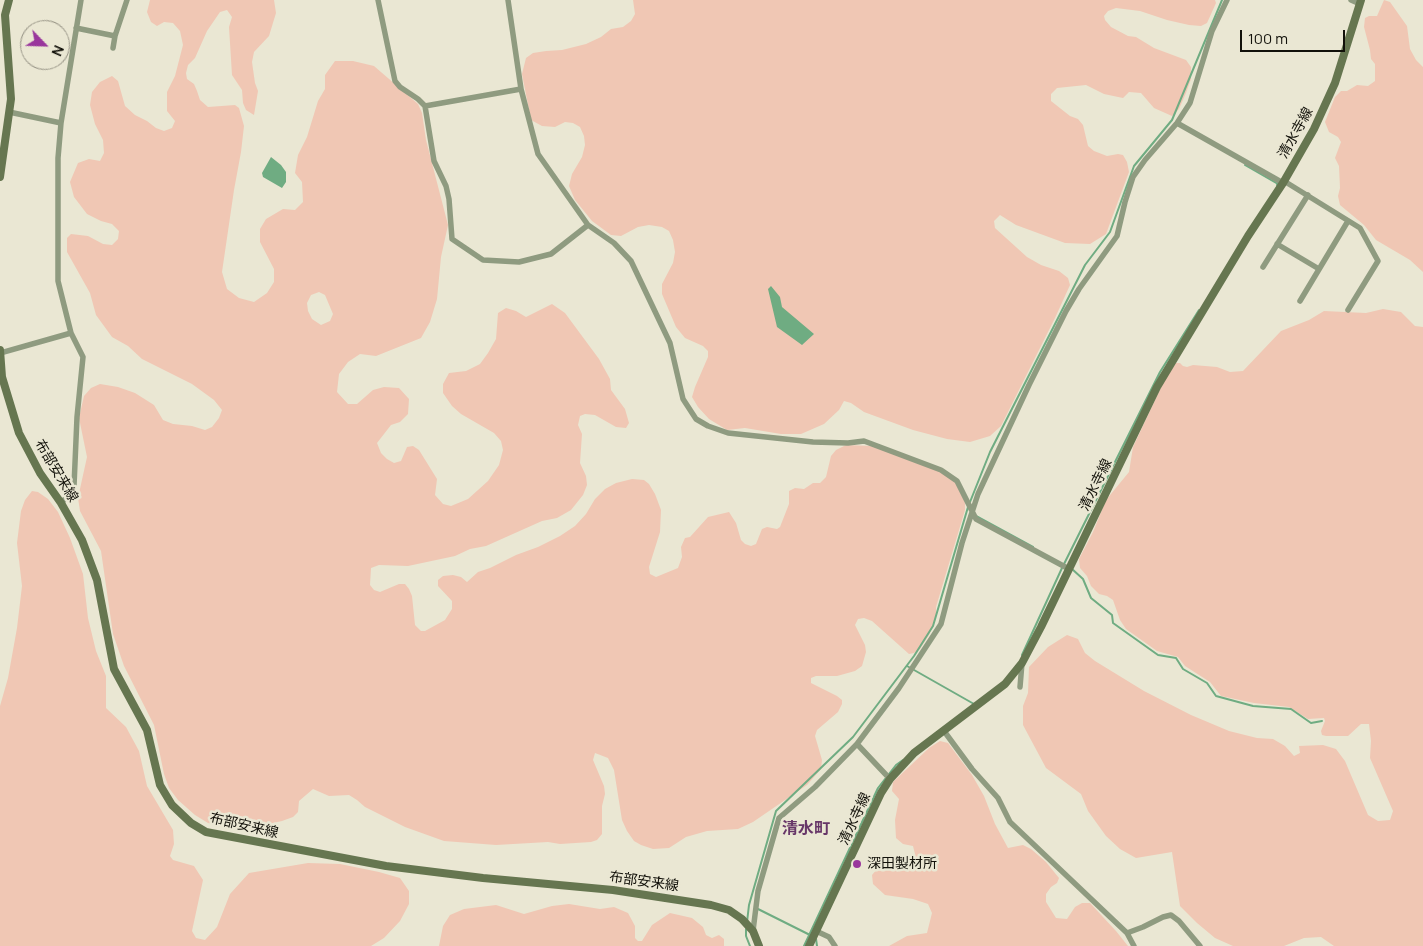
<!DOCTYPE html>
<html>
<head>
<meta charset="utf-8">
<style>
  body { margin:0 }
  #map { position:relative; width:1423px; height:946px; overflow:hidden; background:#eae7d3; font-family:Manrope,sans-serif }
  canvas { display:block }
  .north { position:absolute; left:20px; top:20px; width:50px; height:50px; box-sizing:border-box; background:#eae7d3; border:1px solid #949183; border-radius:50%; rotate:114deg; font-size:14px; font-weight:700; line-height:20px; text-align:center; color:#12110a }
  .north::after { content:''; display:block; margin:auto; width:18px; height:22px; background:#99369c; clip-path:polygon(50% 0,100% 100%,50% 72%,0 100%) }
  .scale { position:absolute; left:1240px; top:30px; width:105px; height:22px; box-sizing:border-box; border:2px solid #12110a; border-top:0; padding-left:6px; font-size:15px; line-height:18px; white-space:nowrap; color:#12110a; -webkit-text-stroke:4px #eae7d3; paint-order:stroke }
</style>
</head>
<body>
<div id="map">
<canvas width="1423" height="946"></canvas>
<div class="north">N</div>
<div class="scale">100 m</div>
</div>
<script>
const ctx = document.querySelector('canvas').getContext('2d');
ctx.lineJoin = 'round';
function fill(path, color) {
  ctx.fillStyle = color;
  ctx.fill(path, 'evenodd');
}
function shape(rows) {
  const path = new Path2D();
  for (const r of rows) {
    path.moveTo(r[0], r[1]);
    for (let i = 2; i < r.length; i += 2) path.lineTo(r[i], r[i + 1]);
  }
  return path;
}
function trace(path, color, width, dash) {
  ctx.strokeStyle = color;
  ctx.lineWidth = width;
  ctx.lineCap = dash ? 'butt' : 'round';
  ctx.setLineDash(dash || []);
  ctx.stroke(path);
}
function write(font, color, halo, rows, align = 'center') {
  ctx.font = font + ' Manrope,"Noto Sans JP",sans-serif';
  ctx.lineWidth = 5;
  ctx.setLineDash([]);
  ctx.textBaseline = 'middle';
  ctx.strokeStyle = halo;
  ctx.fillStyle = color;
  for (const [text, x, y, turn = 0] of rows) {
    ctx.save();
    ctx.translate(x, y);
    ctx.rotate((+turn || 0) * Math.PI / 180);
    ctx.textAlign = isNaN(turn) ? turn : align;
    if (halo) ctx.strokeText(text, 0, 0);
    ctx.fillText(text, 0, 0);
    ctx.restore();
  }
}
fill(shape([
  [150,0,274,0,276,13,269,36,254,52,252,62,255,83,258,91,254,115,246,110,243,103,242,90,232,75,229,27,232,17,227,10,220,12,207,31,195,58,188,65,186,73,187,79,194,84,197,91,200,100,208,107,235,105,239,108,244,126,241,152,234,190,222,272,227,289,239,298,254,302,267,293,274,282,274,269,260,242,260,229,266,219,283,209,295,210,303,202,302,182,295,173,298,155,307,137,318,101,325,89,325,75,335,61,353,61,374,66,418,104,422,113,426,140,448,225,441,257,437,299,430,322,421,338,376,356,360,354,348,362,339,374,337,392,348,404,357,404,373,390,384,387,399,388,409,399,408,414,400,422,391,425,377,443,381,453,387,459,394,463,401,461,407,447,413,446,419,450,437,479,435,495,443,504,451,506,468,499,488,481,499,465,503,450,501,441,494,433,461,414,452,406,443,393,443,384,449,373,466,371,480,364,488,353,496,339,498,313,506,308,516,311,526,317,552,304,565,313,599,359,610,379,611,390,625,409,629,423,626,428,616,427,595,415,585,414,580,416,578,425,582,434,580,463,586,476,587,485,583,495,571,510,557,518,542,521,486,546,470,549,455,556,408,566,379,565,371,568,370,585,374,590,380,592,399,584,405,584,409,589,412,596,415,625,421,631,425,631,445,620,452,609,452,601,438,586,438,580,443,576,453,575,461,577,467,582,478,572,490,568,516,555,538,547,560,536,575,526,586,514,595,499,605,489,616,483,632,479,644,480,649,484,655,494,661,510,660,532,649,567,650,574,656,577,678,568,682,557,681,547,685,538,690,537,708,517,729,512,736,523,741,540,745,544,751,546,756,544,762,529,767,527,777,529,780,527,789,504,789,491,795,488,804,489,813,483,820,483,826,477,831,456,836,450,846,445,872,446,939,471,956,482,960,490,965,503,965,510,936,607,936,619,929,635,920,649,914,653,909,654,872,621,864,618,858,619,855,625,865,645,866,652,862,666,855,671,837,676,816,676,811,678,811,683,837,696,842,700,842,704,838,712,817,730,815,736,822,760,821,769,807,785,753,822,738,829,707,831,686,837,669,848,653,849,641,845,634,841,627,831,622,820,614,770,608,758,595,753,593,760,604,786,605,794,602,806,602,834,597,840,591,842,560,844,548,842,496,845,444,841,405,827,365,807,357,800,349,795,329,796,313,789,299,801,298,812,293,817,282,821,250,828,231,829,208,823,195,815,178,800,169,788,164,774,154,725,124,666,113,634,101,551,80,511,78,498,87,457,79,418,84,396,91,388,100,384,118,387,135,393,154,405,163,420,173,424,192,426,205,430,212,427,219,418,222,410,214,400,192,384,142,359,128,346,112,337,96,315,90,293,67,252,67,238,71,234,88,236,103,244,112,245,118,239,119,231,112,224,101,221,87,214,74,197,70,182,78,163,89,159,100,161,104,153,103,140,95,124,90,105,92,92,100,82,112,76,118,81,125,106,135,115,147,121,156,128,164,131,172,128,175,121,167,111,167,92,175,76,183,45,180,31,173,23,164,22,157,26,151,22,147,12],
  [319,292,325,295,333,314,330,321,321,325,312,319,308,311,307,303,311,295],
  [633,0,1215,0,1216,3,1207,23,1201,26,1189,25,1167,20,1140,11,1116,8,1108,11,1104,16,1105,20,1111,27,1128,36,1136,37,1154,48,1186,60,1191,67,1191,79,1186,93,1179,109,1172,116,1154,108,1141,93,1129,92,1123,98,1104,94,1086,85,1057,88,1051,94,1051,101,1070,116,1078,119,1083,125,1088,146,1094,151,1107,156,1118,154,1123,155,1127,162,1129,172,1106,234,1090,244,1065,243,1016,225,1000,215,994,221,995,228,1027,257,1041,265,1059,271,1068,278,1070,285,1055,318,1001,426,990,436,970,442,947,439,913,430,864,412,851,403,844,401,839,410,824,424,801,434,781,434,745,428,727,430,709,419,698,407,692,397,695,387,708,357,708,351,703,346,685,338,676,327,662,294,662,284,673,263,675,252,673,240,669,231,662,227,649,225,638,227,621,236,611,235,592,221,575,200,569,186,572,174,582,157,585,145,584,136,580,127,573,123,565,122,555,127,542,126,531,120,522,74,526,58,533,53,546,51,562,50,586,44,601,37,611,29,623,27,631,21,635,14],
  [1384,0,1390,2,1407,26,1410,49,1416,60,1423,67,1423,272,1410,260,1376,240,1364,225,1340,205,1338,196,1340,188,1339,166,1335,158,1341,142,1338,137,1329,132,1325,122,1335,97,1341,91,1347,91,1357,85,1368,86,1375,81,1375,64,1371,59,1370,50,1364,27,1365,18,1369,16,1377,16],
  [1383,309,1401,312,1415,326,1423,327,1423,946,1334,946,1321,937,1304,938,1284,946,1233,946,1215,938,1197,923,1180,906,1172,852,1136,858,1120,849,1106,836,1088,811,1081,794,1046,768,1023,725,1023,706,1028,693,1029,667,1048,647,1067,635,1078,639,1085,653,1095,661,1144,691,1191,715,1229,731,1257,738,1273,739,1285,746,1294,756,1300,753,1299,746,1323,745,1336,749,1345,761,1368,815,1378,821,1390,820,1393,811,1370,758,1371,741,1369,724,1361,724,1348,736,1326,736,1322,735,1321,731,1325,721,1324,718,1308,719,1289,707,1254,703,1221,696,1210,682,1185,666,1178,657,1157,651,1126,629,1120,620,1113,600,1107,596,1099,594,1091,586,1087,576,1080,568,1079,559,1093,532,1106,500,1129,472,1133,447,1164,381,1176,363,1180,363,1183,366,1187,367,1193,365,1217,367,1230,372,1243,371,1281,331,1309,320,1324,311,1366,313],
  [32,491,38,492,48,499,58,512,70,538,83,574,88,618,96,651,106,676,106,708,126,727,139,751,147,786,173,830,174,844,170,856,173,860,194,866,203,880,192,931,196,938,205,940,217,927,230,894,249,873,308,863,340,864,379,872,400,878,409,891,409,904,400,921,384,938,371,946,0,946,0,706,8,678,17,628,22,586,17,543,21,511,25,500],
  [940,741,948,743,972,775,984,796,995,824,1008,848,1023,845,1031,849,1046,862,1059,878,1057,883,1051,887,1046,894,1046,902,1056,918,1067,919,1075,907,1082,903,1090,903,1116,931,1128,946,889,946,907,936,927,933,932,913,928,904,913,899,885,895,873,884,872,875,884,861,909,863,915,854,913,846,903,844,896,838,895,820,899,799,892,791,893,782,929,748],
  [569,904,600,909,614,907,628,913,635,926,635,938,638,941,642,941,652,925,670,913,692,918,703,927,706,935,712,938,719,935,724,939,724,946,439,946,443,926,450,915,464,909,496,905,524,914,552,906]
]), '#f0c7b4');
fill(shape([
  [271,157,281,165,286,172,286,182,282,188,263,177,262,173],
  [771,286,780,297,782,307,814,334,802,345,777,327,768,289]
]), '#6fac82');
trace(shape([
  [1245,165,1278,184,1277,185],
  [970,502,990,452,1085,265,1110,232,1134,166,1172,120,1222,0],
  [976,516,1033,547],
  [1064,564,1160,372,1199,310],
  [1072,569,1083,579,1091,598,1112,615,1113,623,1158,655,1176,658,1183,669,1207,683,1216,696,1253,706,1291,709,1311,723,1322,721],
  [1022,655,1062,568],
  [907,666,974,704],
  [758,909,810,935],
  [747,922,749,905,776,811,853,737,914,656,933,626,968,507],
  [746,929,746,936,750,946],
  [816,939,817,946],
  [804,946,878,788,896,765,903,760]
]), '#6fac82', 2);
trace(shape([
  [378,0,395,81,400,87,418,99,425,106,434,161,446,186,449,199,452,239,483,260,519,262,551,254,588,225],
  [508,0,521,89,538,154,588,225,614,243,631,261,670,343,683,399,696,419,708,426,728,433,813,442,848,443,864,441,941,470,957,481,976,519,1069,569],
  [1351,0,1360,4],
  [76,28,115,36,127,0],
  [113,48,115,36],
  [425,106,521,89],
  [9,112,61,123],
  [1177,123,1283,183],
  [1284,181,1360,228,1378,261,1348,310],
  [1277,244,1319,269],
  [1263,267,1308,195],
  [1300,301,1348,221],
  [0,353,71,333],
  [61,503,70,494,74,486,77,417,83,357,71,333,58,281,58,158,61,123,81,0],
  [1020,687,1022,663],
  [944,731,972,769,998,798,1010,822,1127,933,1134,946],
  [857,744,890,779],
  [753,931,758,891,779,818,815,787,857,744,899,688,941,624,962,543,978,494,1029,385,1066,311,1079,289,1117,236,1125,202,1133,177,1145,160,1177,123,1190,103,1212,31,1227,0],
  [816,931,829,937,835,946],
  [1127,933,1143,927,1163,917,1171,915,1179,921,1200,946]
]), '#8f9b80', 5.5);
trace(shape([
  [0,177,11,99,5,15,9,0],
  [0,350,2,377,19,433,40,473,61,503,82,540,97,580,114,669,147,730,160,785,172,805,191,823,206,832,386,866,483,878,613,890,711,905,729,910,742,919,753,931,759,946],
  [809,946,881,793,890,779,914,753,1005,684,1022,663,1041,627,1157,387,1248,236,1283,183,1314,129,1335,83,1361,0]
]), '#667650', 8);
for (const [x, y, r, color] of [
  [857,864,5,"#99369c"]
]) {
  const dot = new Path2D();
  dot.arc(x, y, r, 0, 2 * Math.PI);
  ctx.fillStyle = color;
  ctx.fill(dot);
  trace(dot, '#eae7d3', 2);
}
write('14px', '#12110a', '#eae7d3', [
  ["清水寺線",1296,133,-61],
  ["布部安来線",56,471,59],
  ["清水寺線",1096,485,-64],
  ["清水寺線",855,819,-65],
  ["布部安来線",244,826,13],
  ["布部安来線",644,882,8]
]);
write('14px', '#12110a', '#eae7d3', [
  ["深田製材所",867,864]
], 'left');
write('bold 16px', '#673668', '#eae7d3', [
  ["清水町",806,830]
]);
</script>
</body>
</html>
